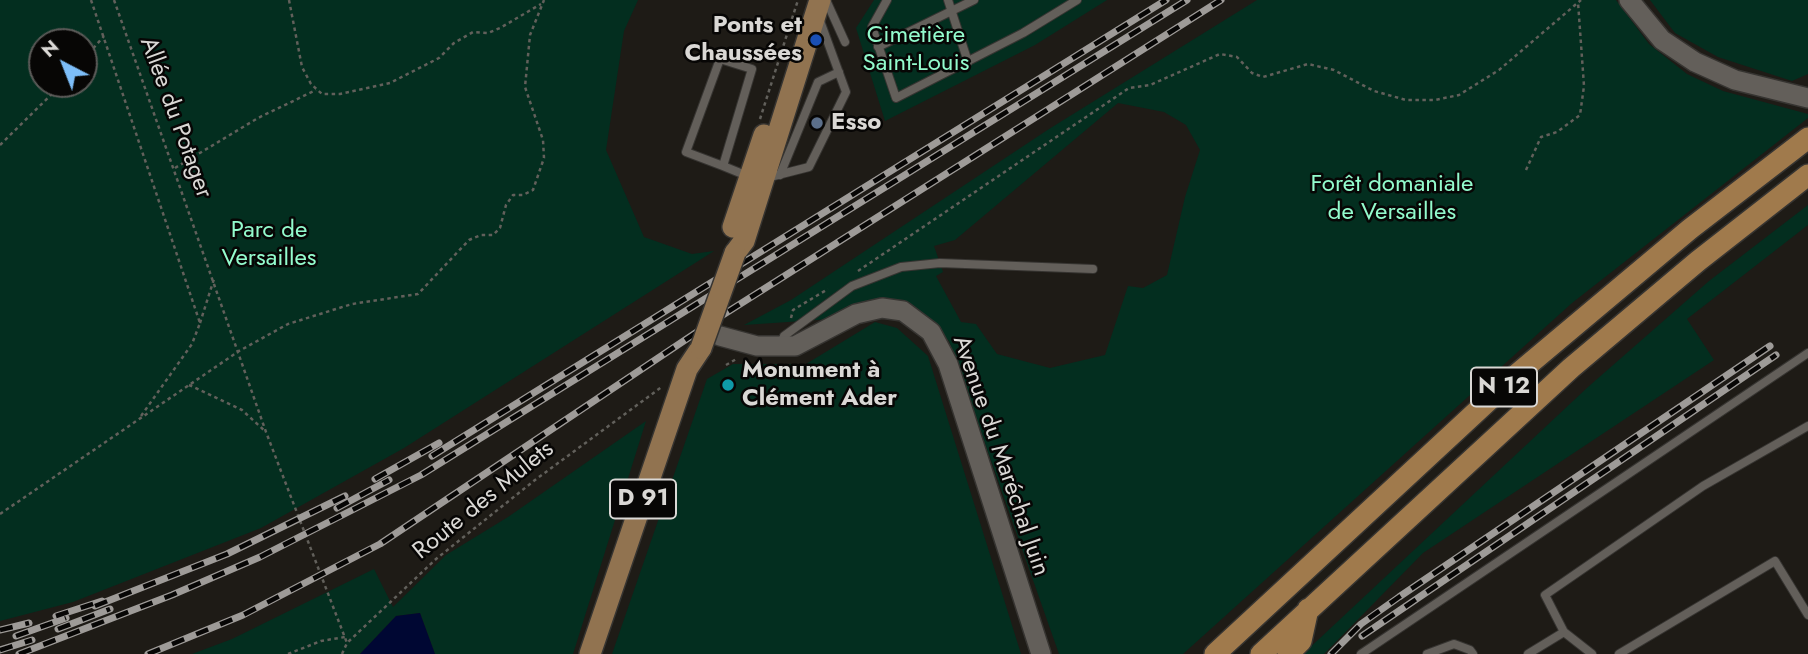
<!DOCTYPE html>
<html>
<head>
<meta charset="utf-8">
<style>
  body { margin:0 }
  #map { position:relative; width:1808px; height:654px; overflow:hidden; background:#1e1b16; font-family:Jost,sans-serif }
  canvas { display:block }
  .north { position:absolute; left:28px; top:28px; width:70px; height:70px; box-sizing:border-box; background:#070605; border:2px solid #5b5a58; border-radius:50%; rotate:318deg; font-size:19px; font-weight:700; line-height:28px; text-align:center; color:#dad8d5 }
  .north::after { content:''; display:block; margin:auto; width:24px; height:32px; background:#7dbef9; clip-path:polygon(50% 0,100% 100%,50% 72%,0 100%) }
</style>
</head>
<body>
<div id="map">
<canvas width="1808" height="654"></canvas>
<div class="north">N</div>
</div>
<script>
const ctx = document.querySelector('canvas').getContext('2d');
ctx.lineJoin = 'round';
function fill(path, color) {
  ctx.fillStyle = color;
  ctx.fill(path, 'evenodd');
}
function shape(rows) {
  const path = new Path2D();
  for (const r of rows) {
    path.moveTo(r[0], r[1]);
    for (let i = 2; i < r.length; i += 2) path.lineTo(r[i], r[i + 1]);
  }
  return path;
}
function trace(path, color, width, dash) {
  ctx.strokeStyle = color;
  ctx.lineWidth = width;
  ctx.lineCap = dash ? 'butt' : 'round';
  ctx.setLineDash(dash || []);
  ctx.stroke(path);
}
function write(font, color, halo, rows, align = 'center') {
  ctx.font = font + ' Jost,sans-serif';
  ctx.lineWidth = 5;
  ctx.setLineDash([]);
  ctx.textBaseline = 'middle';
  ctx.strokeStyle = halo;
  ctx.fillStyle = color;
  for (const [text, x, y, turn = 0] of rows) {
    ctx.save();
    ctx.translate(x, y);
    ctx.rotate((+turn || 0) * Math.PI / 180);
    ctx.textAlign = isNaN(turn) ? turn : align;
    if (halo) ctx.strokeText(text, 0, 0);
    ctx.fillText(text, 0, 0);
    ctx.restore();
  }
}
fill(shape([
  [0,0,638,0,624,31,606,150,644,237,692,254,714,251,404,448,261,528,73,602,0,621],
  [42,42,84,42,84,84,42,84],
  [874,0,1107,0,1035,45,885,121,856,28],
  [1257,0,1616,0,1649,44,1687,74,1723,91,1808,114,1808,118,1572,303,1183,654,1059,654,949,341,919,313,744,325,791,300,1049,129],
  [1118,103,1164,112,1186,125,1200,150,1185,197,1167,275,1143,288,1128,286,1105,355,1050,368,997,354,976,324,961,322,936,276,943,272,934,246,955,240],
  [1650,0,1808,0,1808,74,1792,81,1718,57,1675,33],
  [1808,205,1808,225,1687,319,1714,360,1423,553,1324,654,1303,654,1588,387,1709,281],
  [875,322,897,328,928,356,1021,654,612,654,707,379,733,364,806,364],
  [646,421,573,654,435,654,420,613,396,616,360,654,192,654,232,639,374,569,393,607,446,555,508,517]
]), '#032e1f');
fill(shape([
  [420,613,435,654,360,654,396,616]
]), '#000733');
const service = shape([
  [826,0,845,42],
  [887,0,872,27,896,98,1023,33,1077,0],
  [948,0,968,62],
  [878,47,974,0],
  [723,166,686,152,720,59,752,69,723,166,750,177],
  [780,175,818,82,839,72],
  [766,178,809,167,846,92,819,18],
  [781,344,784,336,852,286,901,267,940,263,1093,269],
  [1361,654,1808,353],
  [1427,654,1454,644,1470,650,1473,654],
  [1528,654,1564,632],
  [1592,654,1564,632,1545,595,1703,486,1808,426],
  [1619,654,1775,561,1808,615]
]);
const tertiary = shape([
  [1629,0,1662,40,1695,62,1735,80,1808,98],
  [720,336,757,346,795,346,856,314,882,308,903,311,931,332,948,364,1041,654]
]);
const primary = shape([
  [733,227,764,135],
  [735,253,744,241,820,0],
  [590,654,687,369,701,348]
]);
const trunk = shape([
  [1215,654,1516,375,1690,229,1808,138],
  [1261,654,1571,368,1698,261,1808,175],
  [1288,654,1301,641,1308,609]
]);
trace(service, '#363431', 10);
trace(tertiary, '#363431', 22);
trace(primary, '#363431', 24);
trace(trunk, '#363431', 24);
trace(shape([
  [91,0,200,323,192,344,141,416],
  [114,0,266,432,347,643],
  [289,0,302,67,311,84,322,94,340,94,390,83,439,58,454,43,473,32,488,33,500,28,541,4],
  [84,59,104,36],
  [760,119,798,0],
  [0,145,62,84],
  [175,168,258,118,316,90],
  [1526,170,1541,137,1557,132,1580,115,1584,86,1578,2],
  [858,271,1129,88,1150,85,1220,54,1237,57,1252,73,1263,77,1308,64,1334,70,1374,91,1406,100,1435,100,1459,95,1499,70,1581,0],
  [791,318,793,310,828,289],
  [200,323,214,279],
  [726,365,738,358],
  [189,385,242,410,266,432],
  [0,514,239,351,288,324,352,304,418,294,469,240,481,235,493,235,500,228,506,205,513,195,523,195,533,190,544,158,543,140,525,87,530,35,544,0],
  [288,654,321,641,345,637],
  [342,654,347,643,436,559,535,480,663,386]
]), '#62605b', 2.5, [3.5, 3.5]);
trace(service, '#635f5a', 8);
trace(tertiary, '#635f5a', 19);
trace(primary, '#917350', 21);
trace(trunk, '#a07a4c', 21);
const rail = shape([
  [432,456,1166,0],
  [375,479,439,443],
  [337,508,389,480],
  [95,606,227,554,345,496],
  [56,616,102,601],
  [58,629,110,609],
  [0,630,29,623],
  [16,636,66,618],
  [1362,636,1776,355],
  [0,650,32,640],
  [19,654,172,595,260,557,421,475,1187,0],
  [148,654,243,615,380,544,718,318,1221,0],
  [1331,654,1361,624,1399,597,1770,346]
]);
trace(rail, '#9e9b98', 7);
trace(rail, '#070605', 4.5, [13]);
const primaryBridge = shape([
  [701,348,735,253]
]);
trace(primaryBridge, '#363431', 24, []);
trace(primaryBridge, '#917350', 21);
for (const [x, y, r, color] of [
  [816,40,7,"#1a4fb4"],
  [817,123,7,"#5c6f8a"],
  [728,385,7,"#0f9aa8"]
]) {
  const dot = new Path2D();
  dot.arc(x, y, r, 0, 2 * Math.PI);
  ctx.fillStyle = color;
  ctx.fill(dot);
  trace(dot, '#070605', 2.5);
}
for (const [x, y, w] of [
  [1504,387,66],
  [643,499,66]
]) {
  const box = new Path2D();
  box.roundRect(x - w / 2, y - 19.5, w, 39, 5);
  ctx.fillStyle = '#070605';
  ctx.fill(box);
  trace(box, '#dad8d5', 2);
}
write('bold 23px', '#dad8d5', null, [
  ["N 12",1504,387],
  ["D 91",643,499]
]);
write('bold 24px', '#dad8d5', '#070605', [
  ["Ponts et",802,26,"right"],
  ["Chaussées",802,54,"right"],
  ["Esso",831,123],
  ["Monument à",742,371],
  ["Clément Ader",742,399]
], 'left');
write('24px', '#93fbcd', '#070605', [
  ["Cimetière",916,36],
  ["Saint-Louis",916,64],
  ["Forêt domaniale",1392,185],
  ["de Versailles",1392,213],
  ["Parc de",269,231],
  ["Versailles",269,259]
]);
write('24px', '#dad8d5', '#070605', [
  ["Allée du Potager",175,118,70],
  ["Avenue du Maréchal Juin",1000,456,71],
  ["Route des Mulets",484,501,-39]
]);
</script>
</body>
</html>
